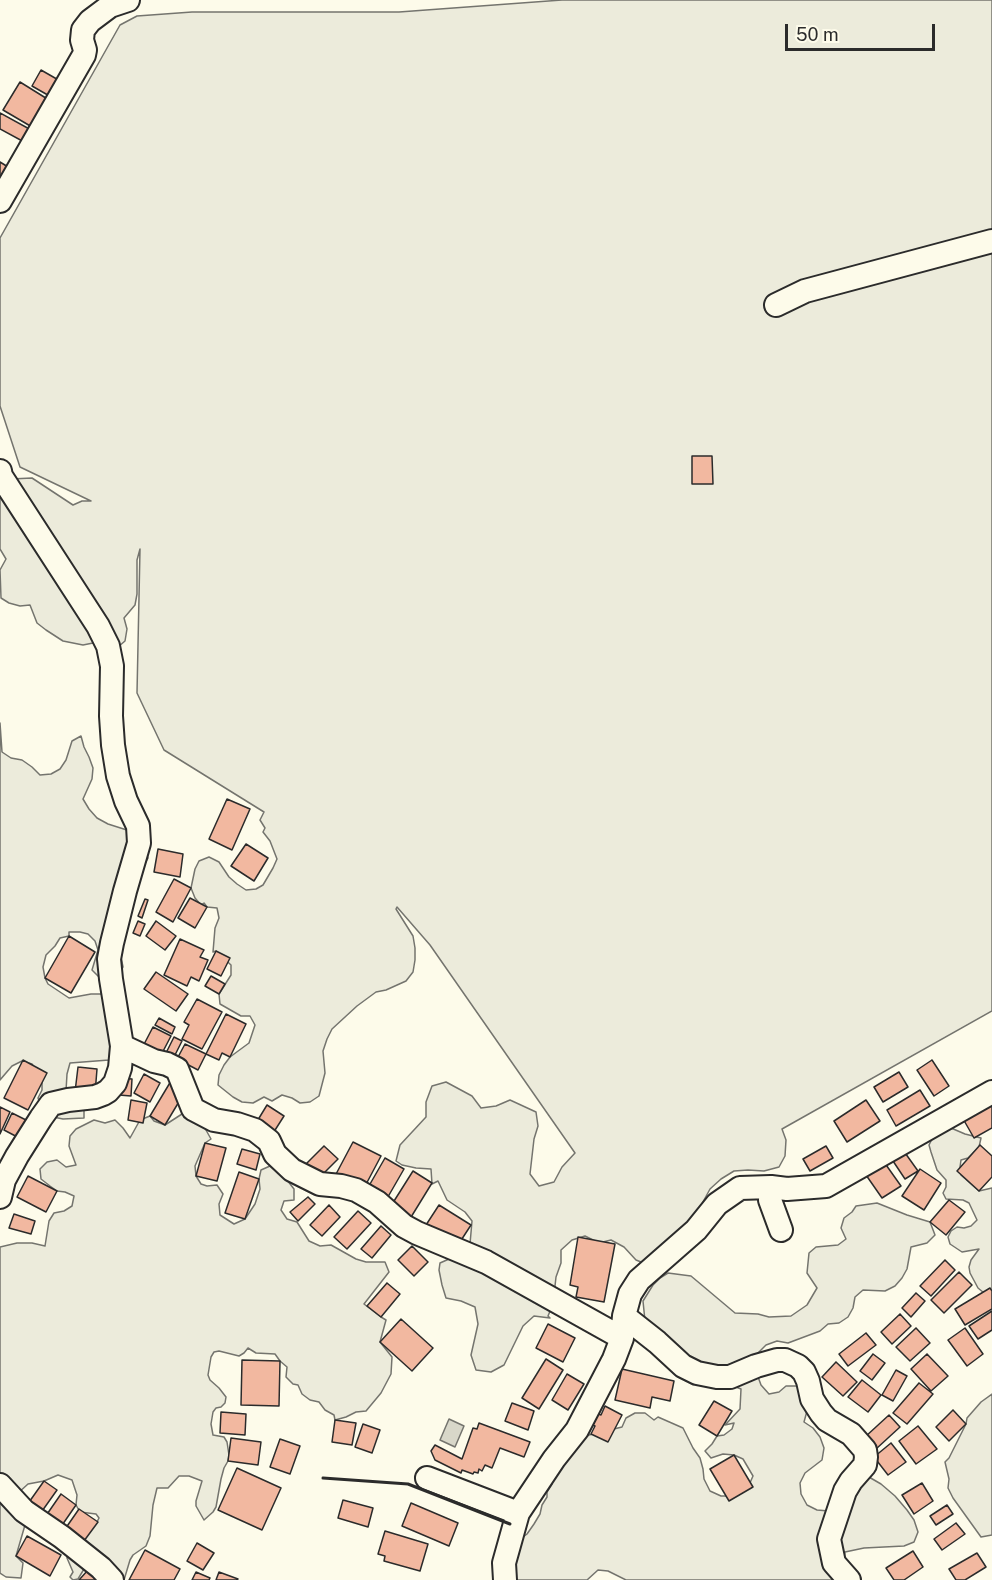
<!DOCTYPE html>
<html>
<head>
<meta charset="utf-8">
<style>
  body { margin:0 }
  #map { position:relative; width:992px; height:1580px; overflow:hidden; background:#fdfbea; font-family:"Public Sans",sans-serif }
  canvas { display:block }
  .scale { position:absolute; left:785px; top:24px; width:150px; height:27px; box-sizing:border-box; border:3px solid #2b2b2b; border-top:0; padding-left:8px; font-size:18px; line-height:21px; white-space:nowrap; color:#2b2b2b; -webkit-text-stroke:4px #fdfbea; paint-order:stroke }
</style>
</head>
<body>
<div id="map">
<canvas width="992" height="1580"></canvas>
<div class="scale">50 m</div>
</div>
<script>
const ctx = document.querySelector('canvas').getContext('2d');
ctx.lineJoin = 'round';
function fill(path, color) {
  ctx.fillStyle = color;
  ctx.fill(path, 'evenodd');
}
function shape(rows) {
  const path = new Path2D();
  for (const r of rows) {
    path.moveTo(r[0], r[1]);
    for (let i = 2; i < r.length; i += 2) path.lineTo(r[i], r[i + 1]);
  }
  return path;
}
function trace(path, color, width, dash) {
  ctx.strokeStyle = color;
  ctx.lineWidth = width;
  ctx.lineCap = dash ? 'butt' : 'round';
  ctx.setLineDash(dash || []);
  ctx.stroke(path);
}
const green = shape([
  [562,0,992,0,992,1011,782,1129,786,1140,785,1156,779,1167,764,1171,748,1170,734,1171,721,1179,710,1189,697,1213,657,1254,651,1266,636,1260,624,1247,611,1240,599,1243,585,1236,572,1240,561,1250,561,1263,556,1277,553,1304,548,1316,550,1318,534,1316,523,1326,504,1365,491,1372,476,1370,471,1355,478,1324,475,1307,461,1301,446,1298,442,1285,439,1270,440,1263,449,1259,464,1257,470,1244,472,1221,465,1212,447,1200,438,1181,432,1184,431,1169,416,1168,402,1165,396,1161,400,1145,426,1117,426,1102,432,1086,446,1082,472,1096,481,1108,496,1106,510,1100,536,1112,538,1126,534,1139,530,1174,539,1186,554,1182,562,1167,575,1153,430,945,397,907,396,909,413,936,415,948,415,960,413,972,406,981,386,990,376,992,357,1006,332,1029,327,1039,323,1051,325,1073,319,1096,310,1102,300,1103,292,1098,282,1095,272,1101,264,1097,253,1103,242,1102,233,1097,218,1085,219,1075,224,1065,230,1057,249,1043,255,1025,250,1016,241,1016,220,1004,219,994,231,975,231,965,216,951,213,952,215,928,219,918,217,908,207,907,204,903,201,905,195,898,191,888,195,869,199,861,209,857,219,862,229,877,237,884,246,890,256,889,263,885,273,868,277,859,270,841,263,832,265,828,260,820,264,812,164,750,137,693,140,549,137,560,137,594,135,605,124,618,127,629,125,641,111,653,103,647,93,643,83,645,63,641,46,630,37,623,30,605,20,606,9,603,1,598,0,570,6,559,0,549,0,469,11,479,32,478,73,505,82,501,91,501,20,467,0,406,0,238,120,25,137,16,192,12,399,12,562,0],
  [0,723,2,752,11,758,22,760,32,767,40,775,51,774,60,769,66,760,72,741,81,736,84,747,89,757,93,768,92,779,83,799,89,809,97,818,108,824,130,831,141,838,148,858,142,868,119,947,123,967,118,978,109,982,99,977,92,970,98,950,95,941,88,934,80,932,69,932,69,936,60,938,55,946,46,955,43,967,45,978,48,984,69,998,91,994,101,994,111,999,116,1051,109,1060,70,1063,67,1074,66,1091,84,1100,84,1118,63,1119,53,1117,41,1106,38,1098,42,1090,42,1080,32,1064,22,1061,12,1066,0,1080,0,723],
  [183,1105,197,1114,211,1139,205,1143,195,1166,196,1176,201,1184,207,1186,217,1185,223,1194,219,1204,220,1215,234,1224,245,1219,255,1204,260,1189,259,1179,261,1170,270,1166,287,1180,294,1189,294,1200,284,1201,281,1210,287,1219,297,1222,309,1241,320,1246,331,1245,356,1259,366,1262,385,1262,389,1272,364,1304,381,1317,386,1320,380,1342,392,1357,391,1374,381,1393,366,1411,356,1412,346,1417,335,1420,334,1415,325,1410,319,1402,310,1400,302,1394,298,1385,293,1384,286,1377,287,1367,280,1361,275,1354,256,1353,248,1348,244,1353,239,1356,219,1351,214,1352,211,1357,208,1375,210,1380,219,1388,226,1397,225,1403,221,1407,216,1408,213,1412,211,1424,213,1435,224,1437,227,1442,229,1455,228,1461,224,1468,221,1479,216,1507,213,1512,204,1520,196,1506,196,1501,202,1481,189,1476,179,1476,168,1488,157,1488,153,1505,150,1536,146,1546,133,1555,130,1560,124,1580,118,1580,87,1564,78,1579,73,1580,70,1577,73,1572,67,1558,67,1553,97,1522,99,1518,96,1514,80,1512,76,1505,77,1495,72,1480,58,1475,44,1481,28,1484,17,1494,25,1525,16,1556,23,1563,21,1578,6,1577,0,1573,0,1247,17,1243,32,1243,45,1246,49,1221,54,1213,64,1211,72,1206,74,1196,65,1192,57,1191,50,1186,41,1179,40,1169,47,1162,57,1160,66,1167,76,1165,69,1146,70,1136,76,1129,94,1120,105,1123,115,1120,123,1128,130,1138,140,1120,150,1116,154,1121,165,1125,182,1114,183,1105],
  [951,1128,965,1134,981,1138,979,1147,968,1158,961,1160,960,1167,961,1175,979,1191,992,1188,992,1291,984,1293,978,1288,970,1273,969,1267,971,1260,979,1249,962,1252,950,1244,948,1237,951,1231,957,1227,964,1228,971,1226,977,1220,969,1203,963,1200,946,1199,943,1193,946,1187,946,1180,937,1170,931,1152,929,1145,932,1139,951,1128],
  [877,1203,907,1215,930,1222,935,1235,927,1243,911,1247,907,1269,902,1278,895,1286,885,1291,863,1290,855,1297,853,1308,848,1317,839,1323,828,1324,820,1331,788,1343,777,1341,766,1345,758,1353,757,1374,761,1385,769,1394,779,1392,786,1386,797,1386,806,1392,807,1411,804,1422,813,1428,820,1437,824,1448,822,1460,805,1473,800,1483,801,1494,807,1505,817,1510,829,1511,862,1473,881,1484,895,1496,907,1510,914,1520,918,1532,914,1542,904,1546,864,1548,845,1552,843,1564,839,1575,831,1580,626,1580,608,1571,598,1570,587,1580,505,1580,511,1546,527,1534,534,1524,540,1514,542,1505,547,1497,547,1492,552,1484,550,1480,580,1440,589,1435,622,1427,626,1418,635,1413,645,1413,654,1420,658,1417,683,1428,693,1448,700,1458,703,1469,704,1479,710,1491,721,1496,732,1496,749,1485,753,1476,743,1459,734,1455,723,1454,711,1458,705,1451,712,1444,717,1436,724,1435,732,1429,734,1423,725,1425,740,1409,741,1389,713,1378,645,1321,643,1301,653,1285,660,1278,668,1273,691,1276,735,1313,758,1314,769,1317,791,1316,807,1305,817,1288,807,1273,809,1253,816,1247,838,1245,846,1239,841,1228,844,1218,852,1212,856,1206,877,1203],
  [992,1394,992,1535,981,1537,953,1498,948,1488,949,1479,945,1462,949,1458,966,1424,967,1418,981,1402,992,1394]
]);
fill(green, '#ecebdb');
trace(green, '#74746e', 1.5);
const water = shape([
  [449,1419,464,1426,455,1447,440,1440,449,1419]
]);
fill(water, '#d8d7c9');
trace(water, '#74746e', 1.5);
const building = shape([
  [41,70,62,82,53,98,32,86,41,70],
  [20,82,49,100,32,127,3,110,20,82],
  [0,113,33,131,26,143,0,129,0,113],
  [0,162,13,170,0,190,0,162],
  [692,456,712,456,713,484,692,484,692,456],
  [227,799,250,809,232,850,209,839,227,799],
  [246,844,268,858,254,881,231,866,246,844],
  [158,849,183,854,180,877,154,872,158,849],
  [174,879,191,888,173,922,156,912,174,879],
  [190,898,207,907,195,928,178,918,190,898],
  [145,899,148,900,142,918,138,916,145,899],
  [138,921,145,924,140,936,133,933,138,921],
  [156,921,176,936,165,950,146,936,156,921],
  [69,936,95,952,71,993,45,978,69,936],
  [180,939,204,950,200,957,208,960,199,981,191,977,187,986,164,975,180,939],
  [216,951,230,958,221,976,207,969,216,951],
  [156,972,188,994,176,1011,144,989,156,972],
  [211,976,225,984,219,994,205,986,211,976],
  [197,999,222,1012,202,1049,182,1039,189,1025,184,1022,197,999],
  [226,1014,246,1024,230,1057,222,1053,219,1060,206,1054,226,1014],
  [159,1018,175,1027,172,1034,155,1025,159,1018],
  [153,1027,171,1036,159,1059,141,1050,153,1027],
  [174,1037,182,1041,173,1059,165,1055,174,1037],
  [185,1044,206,1054,198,1070,177,1059,185,1044],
  [23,1060,47,1073,28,1110,4,1098,23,1060],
  [932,1060,949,1086,934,1096,917,1070,932,1060],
  [78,1067,97,1069,95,1094,75,1092,78,1067],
  [899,1072,908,1087,883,1102,874,1087,899,1072],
  [144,1074,160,1083,150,1102,134,1093,144,1074],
  [120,1078,132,1079,131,1096,119,1095,120,1078],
  [171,1081,186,1090,165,1125,150,1116,171,1081],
  [920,1090,930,1106,896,1126,887,1110,920,1090],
  [131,1100,147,1103,143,1123,128,1120,131,1100],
  [866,1100,880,1121,847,1142,834,1121,866,1100],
  [992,1101,992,1128,974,1138,962,1117,992,1101],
  [267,1105,284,1116,270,1138,253,1128,267,1105],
  [0,1107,10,1112,0,1134,0,1107],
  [12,1113,34,1124,25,1141,4,1130,12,1113],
  [353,1142,381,1156,363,1190,335,1176,353,1142],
  [205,1143,226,1148,217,1181,196,1176,205,1143],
  [980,1145,992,1156,992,1177,979,1191,957,1171,980,1145],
  [324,1146,338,1159,317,1180,303,1167,324,1146],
  [826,1146,833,1158,810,1171,803,1159,826,1146],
  [242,1149,260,1154,256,1170,237,1164,242,1149],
  [903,1150,918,1171,905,1179,891,1158,903,1150],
  [385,1158,404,1169,385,1202,366,1191,385,1158],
  [884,1162,901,1186,882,1198,866,1175,884,1162],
  [920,1169,941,1183,924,1210,902,1196,920,1169],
  [413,1171,432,1183,408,1222,389,1209,413,1171],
  [239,1172,259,1179,245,1219,225,1213,239,1172],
  [28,1176,57,1191,46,1212,17,1197,28,1176],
  [308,1197,315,1204,298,1221,290,1212,308,1197],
  [949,1200,965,1212,946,1235,930,1222,949,1200],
  [329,1205,340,1217,322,1236,310,1225,329,1205],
  [439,1205,471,1225,458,1245,426,1225,439,1205],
  [358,1211,371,1223,347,1249,334,1237,358,1211],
  [14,1214,35,1221,31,1234,9,1228,14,1214],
  [381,1226,391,1235,372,1258,361,1249,381,1226],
  [578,1237,615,1244,604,1302,576,1297,578,1287,570,1285,578,1237],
  [412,1246,428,1262,414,1276,398,1260,412,1246],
  [945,1260,955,1270,931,1296,920,1286,945,1260],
  [959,1272,972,1285,944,1313,931,1300,959,1272],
  [387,1283,400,1294,381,1317,367,1306,387,1283],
  [990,1288,992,1291,992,1309,965,1325,955,1309,990,1288],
  [916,1293,925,1301,911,1317,902,1308,916,1293],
  [992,1311,992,1330,978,1339,969,1326,992,1311],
  [900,1314,911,1326,892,1344,881,1332,900,1314],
  [401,1319,433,1348,412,1371,380,1342,401,1319],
  [548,1324,575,1338,563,1362,536,1348,548,1324],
  [916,1328,930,1343,910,1361,896,1347,916,1328],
  [965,1328,983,1354,967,1366,948,1340,965,1328],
  [866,1333,876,1345,848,1366,839,1354,866,1333],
  [873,1354,885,1363,872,1380,860,1371,873,1354],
  [927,1354,948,1376,931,1391,911,1369,927,1354],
  [546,1359,563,1370,539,1409,522,1398,546,1359],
  [242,1360,280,1361,279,1406,241,1405,242,1360],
  [836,1362,857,1382,843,1396,822,1377,836,1362],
  [622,1369,674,1381,670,1401,652,1397,650,1408,615,1400,622,1369],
  [896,1370,907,1376,893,1401,882,1395,896,1370],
  [567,1374,584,1384,568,1410,552,1400,567,1374],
  [862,1380,881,1395,868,1412,848,1397,862,1380],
  [919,1383,933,1394,907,1424,893,1413,919,1383],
  [714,1401,732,1411,717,1436,699,1425,714,1401],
  [512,1403,534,1411,528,1430,505,1421,512,1403],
  [605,1406,622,1415,608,1442,591,1434,595,1426,590,1424,596,1413,601,1415,605,1406],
  [953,1410,966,1424,949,1441,936,1427,953,1410],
  [221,1412,246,1414,245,1435,220,1433,221,1412],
  [889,1415,900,1427,876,1449,865,1437,889,1415],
  [335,1420,356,1423,352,1445,332,1442,335,1420],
  [479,1423,530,1442,524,1457,500,1448,492,1468,485,1465,482,1471,479,1469,478,1473,474,1472,473,1474,462,1470,461,1473,435,1460,431,1451,435,1445,462,1459,473,1428,477,1429,479,1423],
  [363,1424,380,1430,372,1453,355,1447,363,1424],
  [918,1426,937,1449,916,1464,899,1441,918,1426],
  [231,1438,261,1442,258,1465,228,1461,231,1438],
  [280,1439,300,1446,290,1474,270,1467,280,1439],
  [891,1443,906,1462,888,1475,874,1457,891,1443],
  [734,1455,753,1487,729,1501,710,1469,734,1455],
  [237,1468,281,1488,262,1530,218,1510,237,1468],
  [44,1481,57,1490,40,1514,27,1505,44,1481],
  [922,1483,933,1501,914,1514,902,1495,922,1483],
  [61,1494,76,1505,58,1531,43,1520,61,1494],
  [343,1500,373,1508,368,1527,338,1518,343,1500],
  [411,1503,458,1523,449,1546,402,1526,411,1503],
  [947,1505,953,1514,936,1525,930,1516,947,1505],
  [79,1509,98,1522,81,1545,63,1532,79,1509],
  [956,1523,965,1534,942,1550,934,1539,956,1523],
  [385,1531,428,1544,420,1571,384,1561,385,1556,378,1554,385,1531],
  [27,1536,61,1555,50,1576,16,1556,27,1536],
  [197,1543,214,1553,203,1570,187,1561,197,1543],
  [145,1550,180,1569,174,1580,129,1580,145,1550],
  [913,1551,923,1567,904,1580,894,1580,886,1568,913,1551],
  [977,1553,986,1567,965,1580,956,1580,949,1569,977,1553],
  [88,1570,98,1580,79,1580,88,1570],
  [196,1572,210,1578,209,1580,192,1580,196,1572],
  [219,1572,238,1579,237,1580,216,1580,219,1572]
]);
fill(building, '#f2b8a0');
trace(building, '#2b2b2b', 1.5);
const minor = shape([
  [0,201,84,55,85,50,82,40,83,30,90,21,110,6,128,0],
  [776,305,805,291,992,241],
  [0,471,1,476,98,626,108,646,112,666,111,716,113,745,118,776,126,801,138,826,139,843,125,891,112,943,109,959,111,979,122,1046,120,1068,115,1083,108,1091,103,1094,95,1097,68,1100,51,1104,41,1118,17,1156,4,1180,0,1197],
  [122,1046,154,1061,167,1064,177,1069,193,1109,214,1120,237,1124,255,1130,269,1141,275,1154,292,1170,320,1184,341,1186,356,1190,377,1202,404,1226,417,1233,486,1262,622,1338],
  [771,1187,770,1200,781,1230],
  [624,1316,657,1342,683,1366,697,1373,717,1377,730,1377,756,1366,777,1360,785,1360,798,1366,804,1372,808,1381,812,1399,821,1413,827,1420,851,1434,865,1450,866,1457,865,1465,851,1481,845,1491,829,1539,834,1563,849,1580],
  [427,1478,518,1513],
  [0,1485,24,1511,62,1537,101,1568,112,1580],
  [505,1580,504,1563,518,1513,554,1459,577,1430,614,1359,622,1338,624,1316,630,1294,639,1280,696,1230,717,1204,740,1188,771,1187,787,1189,826,1186,992,1092]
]);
trace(minor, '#2b2b2b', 26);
trace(minor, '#fdfbea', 22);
trace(shape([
  [323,1478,408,1484,510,1524]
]), '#2b2b2b', 3);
</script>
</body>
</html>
